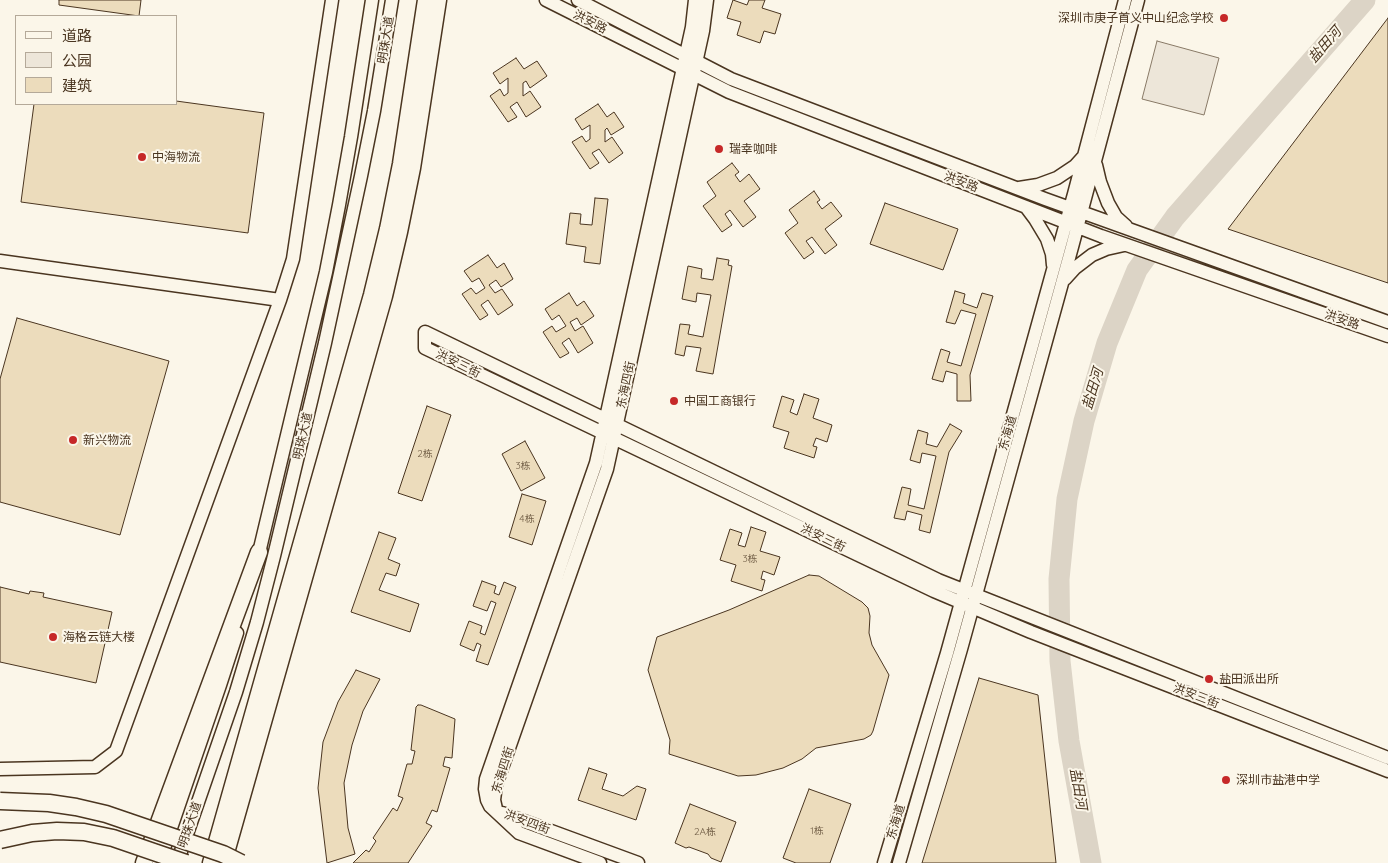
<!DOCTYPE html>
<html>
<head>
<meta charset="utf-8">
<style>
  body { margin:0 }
  #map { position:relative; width:1388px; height:863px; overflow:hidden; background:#fbf6e9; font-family:Quicksand,"Noto Sans SC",sans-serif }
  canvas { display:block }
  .legend { position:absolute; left:15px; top:15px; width:162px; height:90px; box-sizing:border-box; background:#fbf6e9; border:1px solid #b4a999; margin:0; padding:6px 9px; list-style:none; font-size:15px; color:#4a3520 }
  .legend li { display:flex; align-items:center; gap:10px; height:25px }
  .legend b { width:25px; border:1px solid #b4a999 }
</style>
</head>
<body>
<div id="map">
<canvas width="1388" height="863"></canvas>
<ul class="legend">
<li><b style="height:6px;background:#fbf6e9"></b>道路</li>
<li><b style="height:14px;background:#ede6d9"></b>公园</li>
<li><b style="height:14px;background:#ecdcbc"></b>建筑</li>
</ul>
</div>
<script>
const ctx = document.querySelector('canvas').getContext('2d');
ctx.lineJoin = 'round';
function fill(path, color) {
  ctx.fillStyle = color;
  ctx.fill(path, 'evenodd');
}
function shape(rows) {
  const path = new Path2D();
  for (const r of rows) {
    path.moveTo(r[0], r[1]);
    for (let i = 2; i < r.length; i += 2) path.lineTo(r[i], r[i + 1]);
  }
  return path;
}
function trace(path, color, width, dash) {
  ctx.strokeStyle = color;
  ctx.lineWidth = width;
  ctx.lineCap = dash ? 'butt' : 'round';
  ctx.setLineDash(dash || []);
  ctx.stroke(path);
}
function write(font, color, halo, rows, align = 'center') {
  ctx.font = font + ' Quicksand,"Noto Sans SC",sans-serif';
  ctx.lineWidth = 4;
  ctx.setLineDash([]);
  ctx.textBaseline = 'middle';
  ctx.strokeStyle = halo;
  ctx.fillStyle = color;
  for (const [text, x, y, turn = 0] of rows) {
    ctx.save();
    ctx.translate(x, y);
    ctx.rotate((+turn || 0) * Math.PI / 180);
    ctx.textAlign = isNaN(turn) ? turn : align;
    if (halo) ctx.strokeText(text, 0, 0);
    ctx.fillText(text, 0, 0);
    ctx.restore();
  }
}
const green = shape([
  [1157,41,1219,58,1204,115,1142,99,1157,41]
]);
fill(green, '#ede6d9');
trace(green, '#887966', 1);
trace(shape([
  [1091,863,1069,741,1060,661,1059,579,1067,499,1084,421,1107,343,1137,270,1175,217,1365,0]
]), '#dcd4c6', 21);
const building = shape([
  [59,0,141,0,139,16,59,5,59,0],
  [733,0,747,5,749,0,765,0,762,8,781,14,775,34,764,31,760,43,737,35,741,22,727,18,733,0],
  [1388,18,1388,283,1228,229,1388,18],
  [516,58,524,69,537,61,547,76,530,88,526,81,523,83,523,96,530,91,541,107,526,117,517,102,510,107,517,117,508,122,490,96,500,89,504,96,508,93,508,78,500,84,493,73,516,58],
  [176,101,264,113,248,233,21,202,34,104,176,104,176,101],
  [598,104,607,117,614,112,624,127,611,135,607,128,605,130,605,142,612,137,623,153,609,163,599,149,592,153,599,163,590,169,572,142,582,136,586,142,590,139,590,125,582,130,575,119,598,104],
  [732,163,739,172,735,175,740,182,749,174,760,189,744,201,756,217,743,227,730,210,725,214,732,225,722,232,703,206,716,196,707,182,732,163],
  [814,191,820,200,817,202,822,209,831,202,842,216,825,229,837,245,825,254,812,237,806,241,814,252,804,259,785,233,798,223,789,210,814,191],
  [595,198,608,199,600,264,584,262,586,247,566,244,570,213,581,214,580,224,592,225,595,198],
  [885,203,958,229,943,270,870,244,885,203],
  [488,255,497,268,504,263,513,279,501,287,496,280,489,285,495,293,502,289,513,305,498,315,488,300,481,305,488,315,480,320,462,294,471,288,476,294,485,288,479,278,472,282,464,271,488,255],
  [717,258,729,260,728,265,732,266,713,374,696,371,701,348,686,346,684,356,675,354,680,324,690,325,688,334,703,337,711,295,697,293,696,302,682,299,688,266,702,269,701,278,713,280,717,258],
  [955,291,965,294,963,303,977,308,982,293,993,296,970,375,971,401,957,401,957,374,946,371,943,382,932,379,941,349,950,352,947,362,961,366,976,314,961,310,955,324,946,322,955,291],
  [569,293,577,306,584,301,594,316,581,325,577,318,570,322,575,331,583,326,593,343,578,353,569,338,562,343,569,353,560,358,543,332,552,326,556,332,566,326,559,315,552,320,545,309,569,293],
  [17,318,169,361,120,535,0,502,0,379,17,318],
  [804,394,819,399,813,418,832,425,827,442,816,438,813,446,817,447,814,458,784,448,789,432,773,427,782,396,794,400,790,412,797,415,804,394],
  [427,406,451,415,422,501,398,493,427,406],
  [950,424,962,431,949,452,930,533,919,530,922,515,907,511,905,520,894,518,902,487,911,489,908,505,924,509,936,456,922,453,920,463,910,460,918,430,928,433,926,444,937,447,950,424],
  [525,441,545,478,521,491,502,454,525,441],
  [522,494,546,501,532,545,509,537,522,494],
  [751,527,766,532,760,551,780,557,774,575,763,571,761,579,765,580,762,591,731,581,736,565,720,560,730,529,742,533,738,545,745,547,751,527],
  [379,532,396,538,388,559,400,564,396,576,386,573,379,590,419,604,410,632,351,612,379,532],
  [809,575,819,576,862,602,868,608,870,616,869,633,872,645,889,675,873,731,871,735,864,739,816,748,802,759,783,768,756,775,738,776,669,754,670,740,648,670,657,637,729,610,809,575],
  [482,581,496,586,494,593,499,595,504,582,516,587,488,665,476,661,481,645,477,643,474,651,460,645,469,621,482,626,480,633,485,635,496,603,491,601,487,611,473,606,482,581],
  [0,587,29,594,30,591,44,593,43,597,112,612,96,683,0,662,0,587],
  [356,670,380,679,363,711,352,745,344,783,348,828,355,854,327,863,318,788,323,742,338,702,356,670],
  [979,678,1038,695,1056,863,922,863,979,678],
  [418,705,421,705,455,719,452,758,445,757,443,766,450,768,437,812,432,810,426,823,432,826,408,863,353,863,366,850,369,852,376,841,373,838,393,808,397,811,403,798,398,796,407,764,412,764,415,751,411,750,416,707,418,705],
  [589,768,607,774,602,789,623,796,637,786,646,789,636,820,578,800,589,768],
  [809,789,851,804,830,863,796,863,783,858,809,789],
  [690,804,736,822,721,862,711,858,708,854,689,847,686,848,675,843,690,804]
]);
fill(building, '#ecdcbc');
trace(building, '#4a3520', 1);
const minor = shape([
  [546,0,729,92,1101,236,1388,336],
  [578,0,731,79,1045,199,1388,322],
  [1096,165,1100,182,1108,203,1116,217,1126,226],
  [1019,188,1038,185,1057,178,1075,166,1084,156],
  [1026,207,1035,219,1047,239,1052,254,1053,265],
  [0,261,280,300],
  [1065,279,1075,268,1092,255,1106,249,1124,245],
  [257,561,326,272,339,205,351,137,372,0],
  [1388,758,938,580,425,332,425,348,934,591,1031,632,1388,771],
  [0,769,95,767,116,751,280,300,293,259,332,0],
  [496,809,494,800,496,785,607,469,703,31,707,0],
  [502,813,638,863],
  [159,863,220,685,237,633],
  [177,863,236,692,257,622,274,556,325,343,361,176,374,111,392,0],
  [600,863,519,833,490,806,487,800,485,789,486,779,596,463,692,27,695,0],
  [884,863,947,653,1074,194,1125,0],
  [899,863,961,649,1072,247,1138,0]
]);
const major = shape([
  [144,863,259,552],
  [211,863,372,295,388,229,401,164,426,0],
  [223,863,384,296,399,232,412,168,438,0]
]);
trace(minor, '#4a3520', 15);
trace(major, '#4a3520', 19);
trace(minor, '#fbf6e9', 12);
trace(major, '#fbf6e9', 16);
const majorBridge = shape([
  [0,801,49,803,76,807,106,814,223,854,241,863],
  [0,840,32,833,57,831,84,832,113,838,186,863]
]);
trace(majorBridge, '#4a3520', 19, []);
trace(majorBridge, '#fbf6e9', 16);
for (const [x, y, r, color] of [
  [1224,18,5,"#c62828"],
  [719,149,5,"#c62828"],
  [142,157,5,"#c62828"],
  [674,401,5,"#c62828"],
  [73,440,5,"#c62828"],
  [53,637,5,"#c62828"],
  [1209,679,5,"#c62828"],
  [1226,780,5,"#c62828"]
]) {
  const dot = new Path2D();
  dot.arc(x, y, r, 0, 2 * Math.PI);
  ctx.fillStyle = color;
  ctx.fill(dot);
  trace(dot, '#fbf6e9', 2);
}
write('10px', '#725f47', null, [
  ["2栋",425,454],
  ["3栋",523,466],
  ["4栋",527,519],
  ["3栋",750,559],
  ["1栋",817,831],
  ["2A栋",705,832]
]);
write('12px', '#4a3520', '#fbf6e9', [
  ["深圳市庚子首义中山纪念学校",1214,18,"right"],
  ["瑞幸咖啡",729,149],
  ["中海物流",152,157],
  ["中国工商银行",684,401],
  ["新兴物流",83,440],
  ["海格云链大楼",63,637],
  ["盐田派出所",1219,679],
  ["深圳市盐港中学",1236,780]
], 'left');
write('12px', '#4a3520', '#fbf6e9', [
  ["洪安路",590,22,27],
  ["明珠大道",386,40,-81],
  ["洪安路",961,182,21],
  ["洪安路",1342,320,19],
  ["洪安三街",458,364,26],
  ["东海四街",626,385,-78],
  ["东海道",1008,433,-74],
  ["明珠大道",303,436,-77],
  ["洪安三街",823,538,26],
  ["洪安三街",1196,696,21],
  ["东海四街",503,770,-73],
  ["洪安四街",527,822,20],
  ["东海道",896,822,-73],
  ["明珠大道",190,825,-71]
]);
write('italic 14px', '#4a3520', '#fbf6e9', [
  ["盐田河",1325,45,-49],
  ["盐田河",1093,389,-73],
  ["盐田河",1078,789,80]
]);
</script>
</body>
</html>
